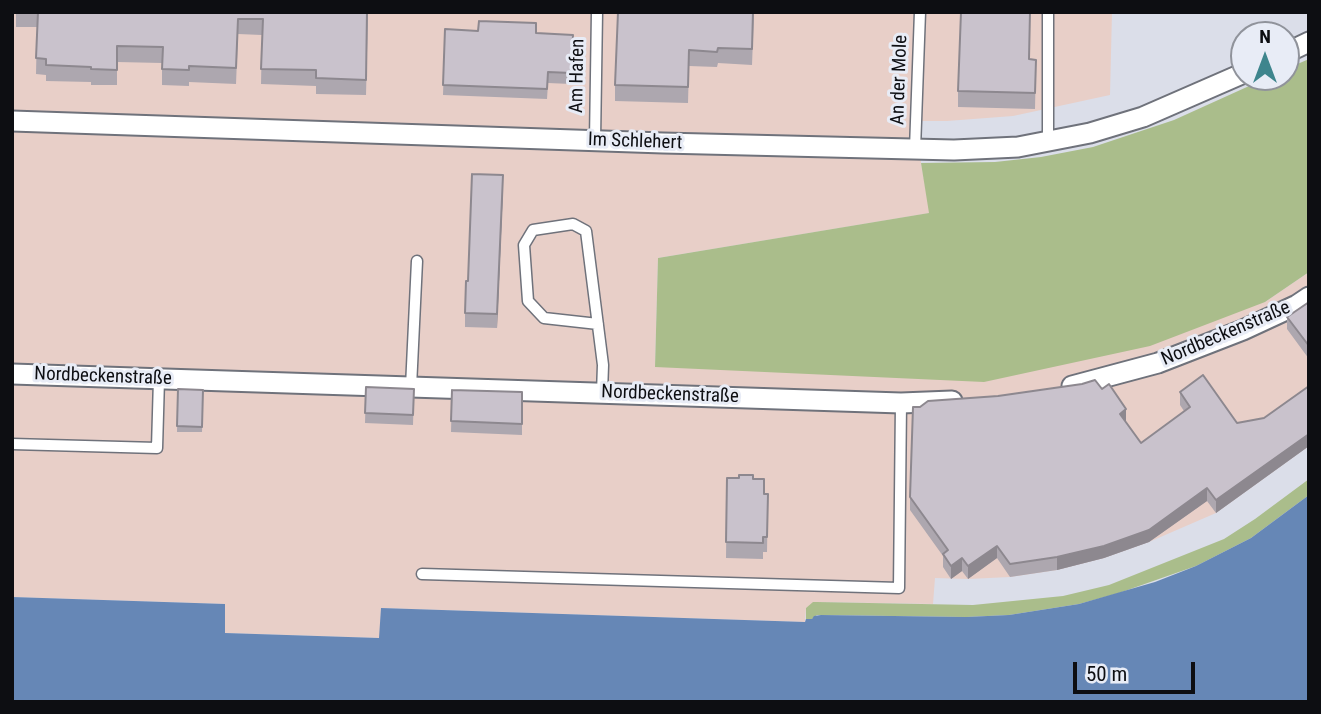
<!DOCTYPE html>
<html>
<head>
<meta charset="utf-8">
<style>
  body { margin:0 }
  #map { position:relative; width:1321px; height:714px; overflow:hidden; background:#dbdee9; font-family:"Roboto Condensed",sans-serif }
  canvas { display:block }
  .frame { position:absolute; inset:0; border:14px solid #0d0e12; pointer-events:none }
  .north { position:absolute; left:1230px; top:21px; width:70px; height:70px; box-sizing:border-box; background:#e8ecf6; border:2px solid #90939b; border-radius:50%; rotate:0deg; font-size:19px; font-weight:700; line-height:28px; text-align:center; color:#0d0e12 }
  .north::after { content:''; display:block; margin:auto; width:24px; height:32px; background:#3e858d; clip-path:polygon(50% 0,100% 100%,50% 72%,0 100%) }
  .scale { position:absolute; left:1073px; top:662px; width:122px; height:32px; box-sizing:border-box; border:4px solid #0d0e12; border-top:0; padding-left:9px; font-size:21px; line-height:24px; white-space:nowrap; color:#0d0e12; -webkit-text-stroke:5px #e8ecf6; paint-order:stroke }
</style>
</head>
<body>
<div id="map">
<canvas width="1321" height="714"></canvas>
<div class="frame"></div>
<div class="north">N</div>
<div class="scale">50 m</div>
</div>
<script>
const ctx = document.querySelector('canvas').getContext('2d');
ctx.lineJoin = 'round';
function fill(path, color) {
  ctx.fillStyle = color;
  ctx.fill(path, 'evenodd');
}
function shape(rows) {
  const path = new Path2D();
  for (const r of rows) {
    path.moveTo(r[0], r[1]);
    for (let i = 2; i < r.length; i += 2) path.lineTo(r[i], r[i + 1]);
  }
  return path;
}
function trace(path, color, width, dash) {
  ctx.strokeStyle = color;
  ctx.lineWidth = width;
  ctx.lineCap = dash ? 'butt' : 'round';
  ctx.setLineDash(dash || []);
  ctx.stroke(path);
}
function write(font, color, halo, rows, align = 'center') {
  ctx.font = font + ' "Roboto Condensed",sans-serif';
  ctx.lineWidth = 6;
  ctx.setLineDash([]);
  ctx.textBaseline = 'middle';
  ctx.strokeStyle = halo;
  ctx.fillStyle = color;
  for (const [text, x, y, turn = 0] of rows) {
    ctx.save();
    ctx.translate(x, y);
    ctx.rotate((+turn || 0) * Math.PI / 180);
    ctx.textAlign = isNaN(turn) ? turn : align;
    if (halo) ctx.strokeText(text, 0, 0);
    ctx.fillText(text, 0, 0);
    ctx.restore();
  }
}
fill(shape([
  [12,12,1112,12,1110,95,1013,116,947,121,920,121,921,163,930,213,658,258,655,366,1265,302,1309,272,1309,446,1216,513,1149,542,1104,558,1057,570,1010,577,968,579,935,578,933,604,817,602,806,608,805,622,381,608,380,638,225,633,225,604,12,597]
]), '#e8cfc8');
fill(shape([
  [1309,59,1309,272,1265,302,1150,346,984,382,655,367,658,258,929,213,921,163,995,162,1041,157,1093,147,1174,120,1269,77,1286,77,1286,69],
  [1309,479,1309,495,1251,538,1196,566,1119,593,1079,604,1009,615,966,617,821,615,817,615,812,619,806,619,806,608,813,602,817,602,973,605,1063,596,1109,585,1224,539,1255,519]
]), '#aabd8b');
fill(shape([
  [1309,495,1309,702,12,702,12,597,225,604,225,633,379,638,381,608,805,622,806,619,812,619,814,616,821,615,966,617,1009,615,1079,604,1155,582,1196,566,1251,538]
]), '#6687b6');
const lane = shape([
  [595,140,597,12],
  [1048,141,1048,12],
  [915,149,920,12],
  [598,324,544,318,528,301,524,245,533,230,573,224,586,231,603,365,602,393],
  [411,387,417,261],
  [12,444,157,448,159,379],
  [422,574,899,588,901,403]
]);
const street = shape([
  [1286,53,1309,42],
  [12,121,663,143,954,150,1018,147,1090,133,1143,117,1244,73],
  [12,374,901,403,952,401],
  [1072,386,1158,363,1243,330,1297,305,1309,297]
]);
trace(lane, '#6f727b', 13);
trace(street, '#6f727b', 23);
trace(lane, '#fff', 10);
trace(street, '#fff', 19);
fill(shape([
  [16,12,368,12,366,95,316,94,316,86,261,84,262,35,238,34,236,84,189,82,189,86,162,85,162,63,117,62,117,85,91,85,91,82,46,81,46,75,36,74,37,27,16,27],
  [754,12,752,65,718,63,717,67,689,66,688,103,615,101,615,85],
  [445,29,573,35,571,84,548,83,547,99,443,95],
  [1029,59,1036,60,1035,109,958,107,958,91],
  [503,189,497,328,465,327,465,313,468,281],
  [1309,302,1309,359,1287,329,1287,317],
  [1309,386,1309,446,1216,513,1207,501,1149,542,1104,558,1057,570,1010,577,997,558,968,579,962,571,951,579,943,567,943,556,910,510,910,497,1126,421,1126,422,1141,443,1184,411,1180,405,1180,392,1237,423,1264,418],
  [366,387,414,389,413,425,365,423],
  [178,389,203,390,202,432,177,432],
  [452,390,522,392,522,435,451,432],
  [727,478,753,479,764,494,768,494,767,552,763,552,763,559,726,558]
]), '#ada7af');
fill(shape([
  [503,175,503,189,497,328,497,314],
  [1126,409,1126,421,1120,426,1120,414],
  [1309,434,1309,446,1216,513,1216,500],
  [1207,488,1207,501,1149,542,1104,558,1057,570,1057,557],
  [997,546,997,558,968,579,968,566],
  [962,558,962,571,951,579,951,566]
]), '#8d888f');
const building = shape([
  [38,12,367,12,366,80,316,78,316,70,261,69,263,19,238,19,236,68,189,66,189,70,162,69,163,47,117,46,117,70,91,69,91,67,46,65,46,59,36,58,38,12],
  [618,12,753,12,752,49,718,48,717,52,689,50,688,87,615,85,618,12],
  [961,12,1030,12,1029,59,1036,60,1035,93,958,91,961,12],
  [479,21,536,23,536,33,573,35,571,73,548,72,547,89,443,85,445,29,478,31,479,21],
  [472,174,503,175,497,314,465,313,466,281,468,281,472,174],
  [1309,302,1309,346,1287,317,1309,302],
  [1203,375,1237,423,1264,418,1309,386,1309,434,1216,500,1207,488,1149,530,1104,546,1057,557,1010,564,997,546,968,566,962,558,951,566,943,554,948,550,910,497,913,407,920,407,928,401,998,396,1082,384,1095,380,1102,389,1109,384,1126,409,1120,414,1141,443,1190,407,1180,392,1203,375],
  [366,387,414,389,413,415,365,413,366,387],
  [178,389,203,390,202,427,177,426,178,389],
  [452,390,522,392,522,424,451,421,452,390],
  [739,475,753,475,753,479,764,479,764,494,768,494,767,537,763,537,763,543,726,542,727,478,739,478,739,475]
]);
fill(building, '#c9c2cc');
trace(building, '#8d888f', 2);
write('19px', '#0d0e12', '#e8ecf6', [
  ["Am Hafen",578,76,-89],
  ["An der Mole",900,80,-88],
  ["Im Schlehert",635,142,2],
  ["Nordbeckenstraße",1226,334,-23],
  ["Nordbeckenstraße",103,377,2],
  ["Nordbeckenstraße",670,395,2]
]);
</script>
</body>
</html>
